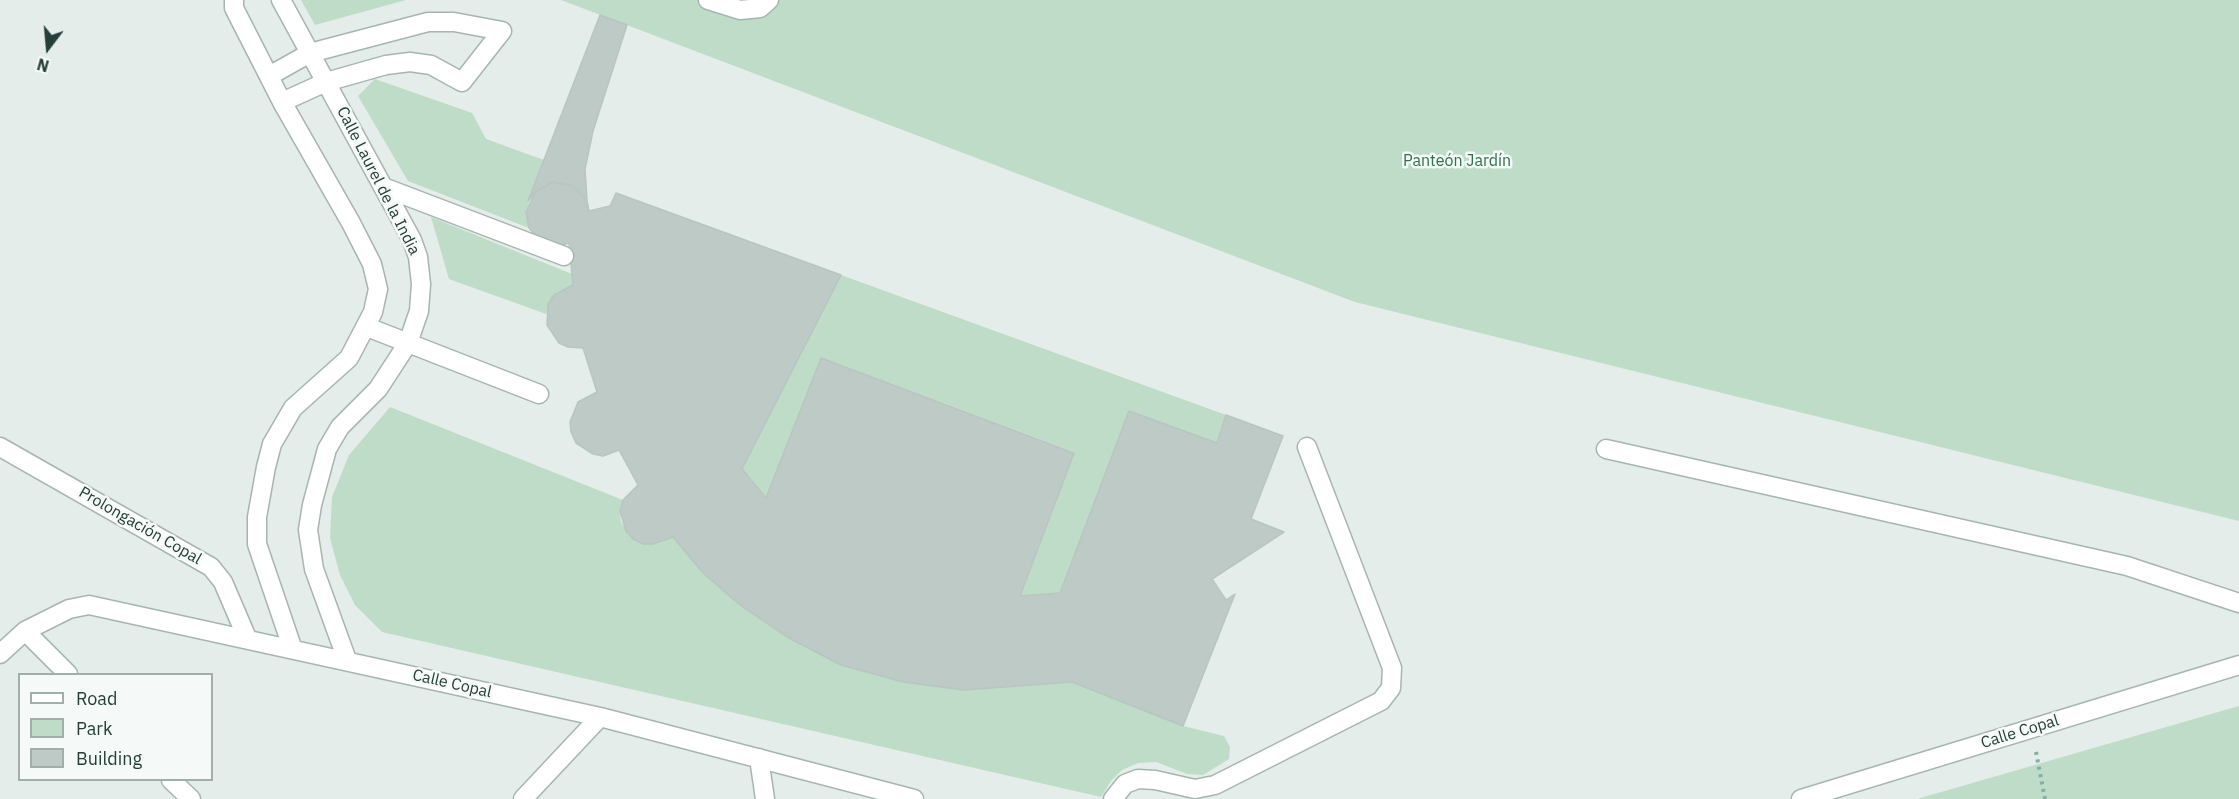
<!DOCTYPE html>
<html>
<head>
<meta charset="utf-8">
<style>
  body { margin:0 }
  #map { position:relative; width:2239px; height:799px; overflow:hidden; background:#e4ede9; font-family:"IBM Plex Sans",sans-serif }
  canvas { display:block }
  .legend { position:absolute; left:18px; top:673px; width:195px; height:108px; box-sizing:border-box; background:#f5f9f7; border:2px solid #a2aeab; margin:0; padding:8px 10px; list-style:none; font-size:18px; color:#253e38 }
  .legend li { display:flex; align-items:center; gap:12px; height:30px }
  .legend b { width:30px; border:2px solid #a2aeab }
  .north { position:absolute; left:18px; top:18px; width:60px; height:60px; -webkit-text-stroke:4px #f5f9f7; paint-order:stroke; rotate:196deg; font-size:16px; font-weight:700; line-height:24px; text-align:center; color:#253e38 }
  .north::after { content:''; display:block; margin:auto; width:21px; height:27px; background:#253e38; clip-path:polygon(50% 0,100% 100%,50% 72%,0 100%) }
</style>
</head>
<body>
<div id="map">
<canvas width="2239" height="799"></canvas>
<ul class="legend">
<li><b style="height:8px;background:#fff"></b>Road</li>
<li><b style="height:16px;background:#bfdcc8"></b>Park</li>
<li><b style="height:16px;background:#bdcac6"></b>Building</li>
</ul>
<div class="north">N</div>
</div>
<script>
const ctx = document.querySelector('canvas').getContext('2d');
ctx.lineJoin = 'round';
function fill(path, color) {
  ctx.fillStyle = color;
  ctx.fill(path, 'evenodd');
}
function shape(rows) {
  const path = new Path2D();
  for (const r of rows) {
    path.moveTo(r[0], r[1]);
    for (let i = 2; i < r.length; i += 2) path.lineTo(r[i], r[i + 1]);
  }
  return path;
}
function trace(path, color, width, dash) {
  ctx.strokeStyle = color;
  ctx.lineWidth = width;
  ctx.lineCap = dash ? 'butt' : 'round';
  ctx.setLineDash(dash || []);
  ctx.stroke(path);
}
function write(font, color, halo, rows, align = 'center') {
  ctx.font = font + ' "IBM Plex Sans",sans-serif';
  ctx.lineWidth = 5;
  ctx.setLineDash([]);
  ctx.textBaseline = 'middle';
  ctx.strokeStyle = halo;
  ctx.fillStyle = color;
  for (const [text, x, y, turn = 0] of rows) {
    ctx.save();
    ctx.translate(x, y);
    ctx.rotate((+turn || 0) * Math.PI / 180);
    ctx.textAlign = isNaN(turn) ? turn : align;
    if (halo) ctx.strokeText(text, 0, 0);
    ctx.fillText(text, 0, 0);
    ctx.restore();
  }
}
fill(shape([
  [301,0,406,0,315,25],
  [561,0,2239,0,2239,521,1355,302],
  [375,79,472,113,486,139,544,160,526,211,529,228,408,181,358,96],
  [431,217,572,274,573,285,554,295,546,314,449,279],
  [841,275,1226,415,1217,443,1129,412,1060,593,1020,596,1074,452,822,358,766,498,742,469],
  [390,407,623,500,620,511,621,522,633,539,643,544,653,544,673,537,703,573,740,605,787,637,841,665,903,682,964,690,1072,682,1183,726,1224,736,1230,747,1229,759,1203,775,1187,774,1156,762,1138,763,1122,770,1111,781,1101,797,382,632,355,605,340,575,330,538,332,497,349,455],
  [2239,706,2239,799,1917,799]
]), '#bfdcc8');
const building = shape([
  [600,15,627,25,593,131,585,169,587,201,573,186,553,182,535,192,528,201,600,15],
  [553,182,573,186,587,201,589,211,610,206,616,193,841,275,742,469,766,498,821,358,1074,453,1020,596,1060,593,1129,411,1217,443,1226,415,1283,436,1251,519,1284,532,1212,579,1226,600,1235,594,1183,726,1072,682,964,690,903,682,841,665,787,637,740,605,703,573,673,537,653,544,643,544,633,539,626,531,620,511,623,500,638,485,619,450,603,456,593,454,576,443,571,432,570,422,578,402,597,392,583,348,568,347,559,343,547,325,548,304,554,295,573,285,569,243,559,246,539,240,529,228,526,212,535,192,553,182]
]);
fill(building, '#bdcac6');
trace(building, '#b7c6c1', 1.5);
const lane = shape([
  [234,0,234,8,282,102,351,223,372,264,378,289,373,312,349,358,293,408,272,444,266,467,257,517,257,544,292,647],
  [281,0,412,240,418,257,421,284,419,311,408,343,378,389,340,427,327,449,312,505,308,530,314,569,347,660],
  [708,0,740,10,760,8,769,0],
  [269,76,310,53,428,22,454,22,502,31,462,82,431,65,410,62,386,65,326,82,282,102],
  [383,187,564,256],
  [367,327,539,394],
  [1606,449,2127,566,2239,603],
  [1113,799,1125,784,1138,779,1155,780,1195,789,1215,785,1381,701,1391,688,1392,668,1307,447]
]);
const street = shape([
  [0,447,211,567,223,582,247,638],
  [25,631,68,674],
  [0,654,25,631,69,609,89,605,600,717,914,799],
  [759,758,765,799],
  [171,780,191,799],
  [523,799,600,717],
  [1801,799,2239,665]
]);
trace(lane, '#a7b5b0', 21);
trace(street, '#a7b5b0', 21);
trace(shape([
  [2036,752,2045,799]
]), '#87aea4', 4, [3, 4.5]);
trace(lane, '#fff', 18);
trace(street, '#fff', 18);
write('16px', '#31724d', '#f5f9f7', [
  ["Panteón Jardín",1457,161]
]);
write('16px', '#253e38', '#f5f9f7', [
  ["Calle Laurel de la India",378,181,63],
  ["Prolongación Copal",140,526,30],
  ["Calle Copal",452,684,13],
  ["Calle Copal",2020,732,-17]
]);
</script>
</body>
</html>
